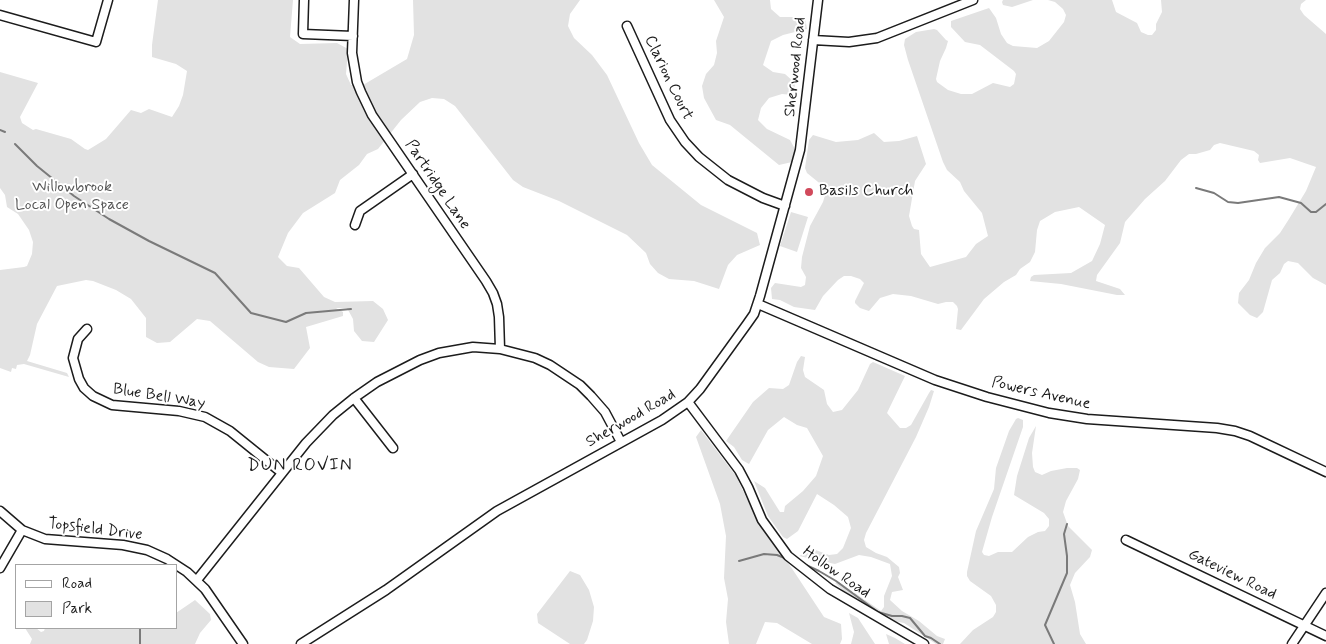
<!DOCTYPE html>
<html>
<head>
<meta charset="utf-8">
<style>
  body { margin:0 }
  #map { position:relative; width:1326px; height:644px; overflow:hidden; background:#fff; font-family:Mynerve,sans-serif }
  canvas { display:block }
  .legend { position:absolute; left:15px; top:564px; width:162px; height:65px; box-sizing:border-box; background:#fff; border:1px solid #a4a4a4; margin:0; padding:6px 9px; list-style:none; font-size:15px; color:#1c1c1c }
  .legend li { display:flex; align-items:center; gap:10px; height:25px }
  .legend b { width:25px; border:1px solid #a4a4a4 }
</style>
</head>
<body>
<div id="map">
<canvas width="1326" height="644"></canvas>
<ul class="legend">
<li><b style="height:6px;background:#fff"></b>Road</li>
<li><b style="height:14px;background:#e2e2e2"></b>Park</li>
</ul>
</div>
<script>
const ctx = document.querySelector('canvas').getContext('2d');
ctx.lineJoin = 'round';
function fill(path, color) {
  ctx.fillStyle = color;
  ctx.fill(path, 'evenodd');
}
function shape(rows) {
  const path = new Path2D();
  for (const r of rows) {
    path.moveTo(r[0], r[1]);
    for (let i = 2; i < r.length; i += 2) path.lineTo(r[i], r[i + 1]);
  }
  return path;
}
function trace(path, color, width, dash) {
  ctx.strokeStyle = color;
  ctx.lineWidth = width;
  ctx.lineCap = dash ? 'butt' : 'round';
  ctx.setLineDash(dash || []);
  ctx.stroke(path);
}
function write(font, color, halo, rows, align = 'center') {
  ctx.font = font + ' Mynerve,sans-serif';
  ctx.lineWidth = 4;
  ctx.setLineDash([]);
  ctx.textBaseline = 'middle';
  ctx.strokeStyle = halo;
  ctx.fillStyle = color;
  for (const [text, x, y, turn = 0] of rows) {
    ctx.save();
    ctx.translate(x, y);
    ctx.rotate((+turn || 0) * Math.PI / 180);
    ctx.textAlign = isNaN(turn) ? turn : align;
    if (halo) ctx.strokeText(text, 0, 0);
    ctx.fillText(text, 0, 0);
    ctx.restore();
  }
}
fill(shape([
  [158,0,293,0,290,37,300,44,337,43,348,49,346,74,351,85,363,85,407,59,414,35,413,0,580,0,570,14,568,26,574,38,592,55,607,75,639,143,652,165,701,205,757,233,760,245,737,255,728,265,719,289,694,281,669,279,658,273,650,264,646,253,627,235,559,201,523,187,513,180,455,106,444,99,432,98,420,102,401,120,378,149,367,154,359,165,340,180,335,193,303,213,288,233,278,257,287,266,299,268,324,297,335,302,373,301,383,309,388,320,374,342,362,341,354,331,353,319,347,308,336,308,343,312,343,316,306,327,310,348,294,369,269,367,258,362,210,321,197,319,170,342,157,343,146,337,146,318,131,299,116,290,93,281,86,280,57,286,37,324,30,355,27,361,67,373,69,377,24,364,17,365,16,369,12,368,11,372,0,368,0,270,24,267,27,266,32,254,33,242,29,230,18,214,7,207,5,195,0,188,0,72,38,83,20,117,22,123,33,130,36,129,71,139,85,149,88,150,106,139,131,110,141,113,149,109,172,117,179,106,183,95,187,71,176,64,152,57,152,45],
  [714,0,770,0,771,9,780,17,805,17,807,29,783,35,771,41,763,65,773,72,785,74,795,83,794,95,782,94,769,98,761,108,758,120,767,129,790,140,796,151,792,162,779,165,730,125,716,120,704,98,702,86,706,74,714,65,717,53,716,41,724,17],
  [1003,0,1033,0,1012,7,1003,5,1002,2],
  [1048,0,1112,0,1116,12,1137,23,1141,32,1148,35,1152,35,1156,30,1156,24,1162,12,1161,0,1306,0,1301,4,1300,9,1304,15,1326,34,1326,285,1313,278,1298,263,1288,261,1284,264,1280,273,1272,280,1263,312,1257,318,1250,315,1238,303,1239,293,1249,280,1256,263,1265,248,1280,233,1289,219,1306,191,1316,167,1290,158,1260,163,1258,160,1259,155,1254,151,1220,143,1214,145,1210,150,1196,154,1189,154,1181,160,1165,181,1145,199,1125,222,1120,243,1097,275,1096,281,1120,289,1125,295,1117,295,1061,284,1030,281,1031,277,1034,275,1071,273,1092,261,1100,244,1105,225,1079,207,1055,212,1040,221,1037,230,1035,252,1030,262,1020,269,1016,275,1004,282,984,299,961,330,956,329,958,309,957,306,953,302,946,302,938,304,911,296,893,294,880,298,869,311,860,308,855,303,855,301,864,283,860,279,851,276,844,276,838,280,823,296,815,310,794,307,780,300,772,299,771,288,775,283,801,287,805,285,806,277,801,268,802,257,810,226,823,202,826,192,823,186,807,173,805,168,809,140,813,135,836,142,858,140,874,133,884,142,899,141,917,136,926,164,915,181,909,216,912,226,914,229,919,230,921,254,930,267,966,257,976,244,988,236,982,213,964,191,960,182,947,170,943,162,908,60,904,45,905,39,916,32,934,29,937,30,946,40,948,41,946,48,940,61,936,79,937,82,948,90,961,94,972,94,993,83,1010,87,1014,84,1016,74,1014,71,980,45,965,42,951,27,951,21,989,8,996,18,1001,34,1007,43,1013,46,1037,48,1049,41,1064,22,1066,15,1063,9,1055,2],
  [791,212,808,217,797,252,780,246],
  [801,356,805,357,803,370,805,377,824,390,827,404,833,412,842,410,858,390,870,364,873,362,905,376,887,413,900,428,906,428,911,425,929,393,931,390,934,391,929,407,916,437,866,533,864,540,866,547,876,553,887,557,899,567,900,573,898,577,903,590,892,592,890,600,902,611,919,621,937,636,945,639,943,644,936,644,904,623,894,621,878,613,851,598,835,583,839,582,881,611,884,607,884,596,892,576,890,564,871,557,859,555,835,564,799,556,813,549,829,555,837,554,843,548,851,528,848,517,834,505,817,494,798,531,787,539,783,537,768,516,754,481,765,488,780,512,784,512,785,506,803,491,816,476,823,456,807,428,797,425,784,417,768,430,749,464,742,460,734,447,726,441,753,402,769,388,783,389,789,385,797,362],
  [1018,418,1023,420,1023,427,992,517,982,552,984,555,989,556,998,552,1012,552,1028,537,1038,532,1045,531,1049,526,1049,519,1044,513,1014,495,1017,476,1029,438,1036,426,1032,453,1033,467,1035,472,1042,475,1051,471,1067,468,1077,468,1080,470,1078,479,1066,501,1063,512,1068,526,1092,550,1090,557,1075,573,1070,585,1075,602,1080,634,1086,644,960,644,973,630,993,617,996,612,996,605,991,596,970,581,967,576,967,572,976,531,994,489,996,468,1009,431,1016,419],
  [701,430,736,476,758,522,774,546,791,567,824,617,841,624,842,639,840,644,812,644,777,623,765,622,756,644,729,644,726,622,728,599,724,578,726,536,720,504,696,437],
  [570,571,580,575,589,590,594,607,593,621,587,640,584,644,570,644,538,623,537,614],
  [195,600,210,614,211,620,200,633,195,644,30,644,32,639,25,628,36,628,41,632,44,631,45,628,176,628,176,613],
  [849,613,858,618,875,644,851,644,854,632],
  [886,634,895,638,905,644,889,644]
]), '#e2e2e2');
trace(shape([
  [0,130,5,132],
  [15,144,37,166,74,196,109,219,149,241,215,273,251,313,286,322,306,313,351,309],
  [1196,188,1214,193,1228,202,1238,203,1279,197,1301,203,1311,212,1316,212,1326,204],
  [739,561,764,554,777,555,787,559],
  [806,565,819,571,836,581,878,612,892,616,902,616,910,618,925,636,931,638,940,644],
  [140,644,140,628],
  [1054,644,1045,625,1067,573,1067,556,1064,534,1067,524]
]), '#7a7a7a', 2);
const street = shape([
  [304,0,303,34,353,36],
  [354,0,352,53,357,82,361,92,372,115,486,281,493,293,497,304,499,317,500,349],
  [0,15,96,42,108,0],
  [627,26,670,120,685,142,699,157,728,180,763,198,785,206],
  [813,40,849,42,877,38,973,0],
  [355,225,360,211,413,174],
  [758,304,935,380,987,397,1049,413,1087,419,1217,428,1235,431,1250,436,1326,472],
  [87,329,78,339,73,358,79,379,84,388,93,396,112,405,179,411,205,417,230,431,282,473],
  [354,398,393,448],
  [688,402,739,470,748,487,762,520,788,556,830,589,924,644],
  [0,511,22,530,45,539,123,545,147,550,167,559,187,572,205,589,243,644],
  [1126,540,1326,636],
  [0,568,22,530],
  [197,580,306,443,333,415,354,398,377,382,420,360,439,353,473,347,500,349,535,358,550,365,580,385,591,396,605,412,621,442],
  [301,644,386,590,497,511,662,420,688,402,700,389,747,324,754,314,760,296,800,150,818,0],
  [1292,644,1326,593]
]);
trace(street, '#1c1c1c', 11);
trace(street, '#fff', 8);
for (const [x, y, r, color] of [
  [809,192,5,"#d1495b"]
]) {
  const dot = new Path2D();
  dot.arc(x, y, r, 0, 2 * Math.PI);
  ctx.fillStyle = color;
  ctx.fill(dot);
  trace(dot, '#fff', 2);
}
write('16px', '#1c1c1c', '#fff', [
  ["Sherwood Road",796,67,-84],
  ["Clarion Court",668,78,64],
  ["Partridge Lane",437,185,56],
  ["Powers Avenue",1041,394,13],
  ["Blue Bell Way",159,397,9],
  ["Sherwood Road",631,419,-30],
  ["Topsfield Drive",95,530,7],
  ["Hollow Road",836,573,35],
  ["Gateview Road",1232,575,26]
]);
write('16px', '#575757', '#fff', [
  ["Willowbrook",72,188],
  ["Local Open Space",72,206]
]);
write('16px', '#1c1c1c', '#fff', [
  ["Basils Church",819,192]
], 'left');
ctx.letterSpacing = '1px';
write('18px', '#1c1c1c', '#fff', [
  ["DUN ROVIN",300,466]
]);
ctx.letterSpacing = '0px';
</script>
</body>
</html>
